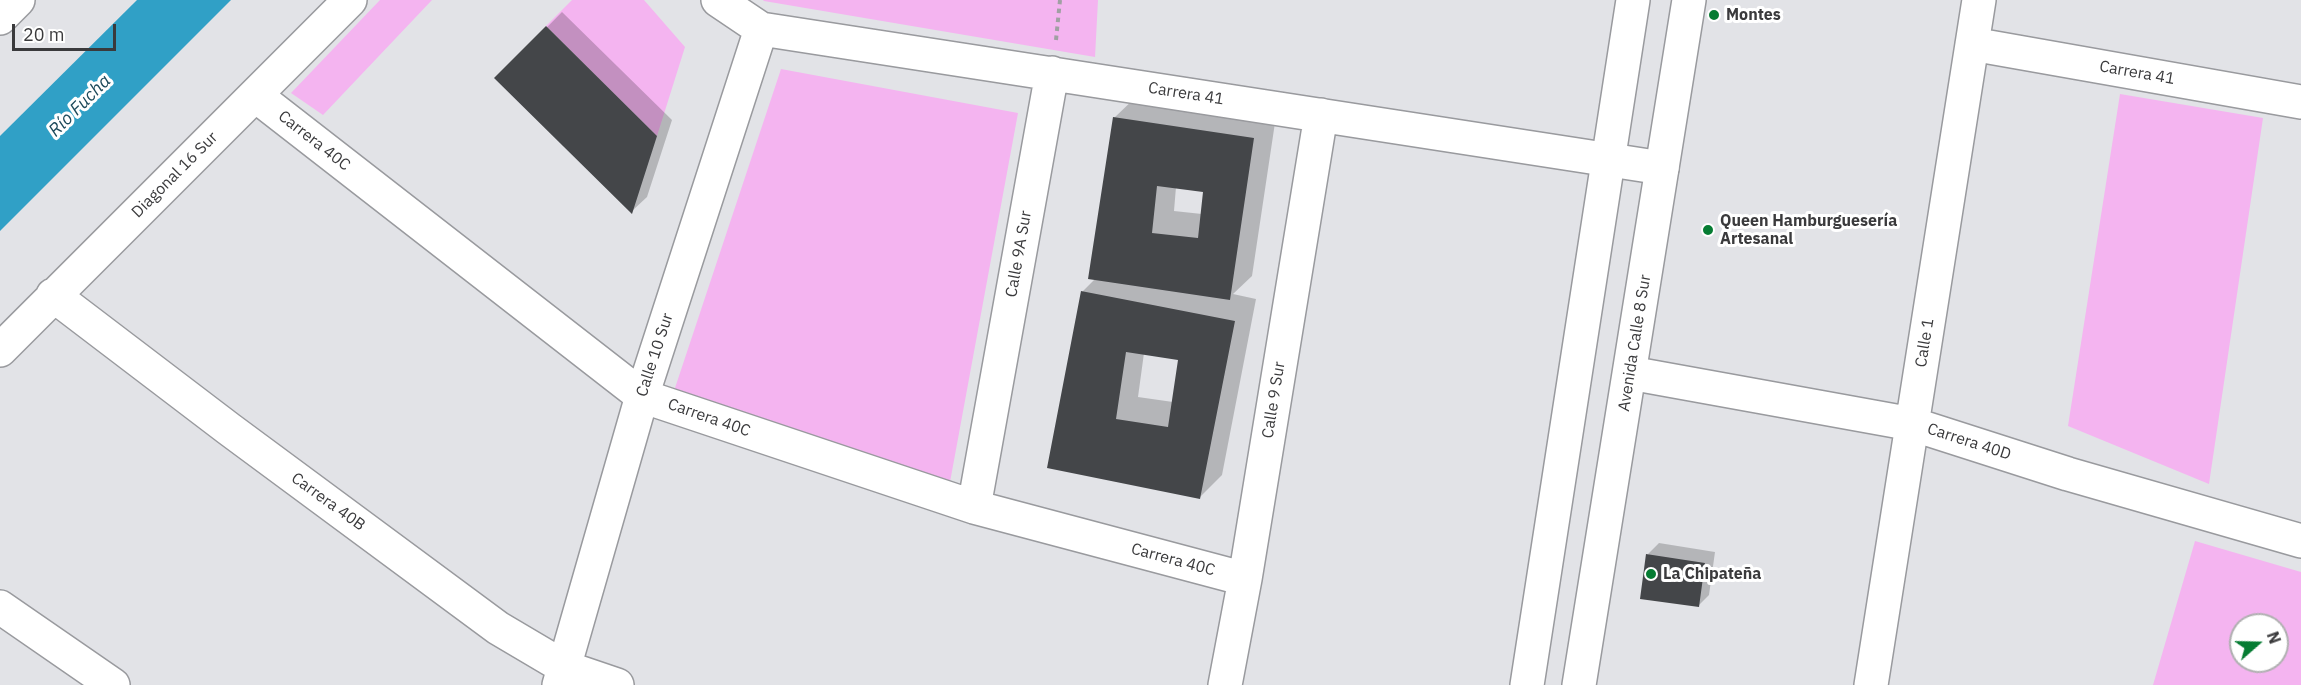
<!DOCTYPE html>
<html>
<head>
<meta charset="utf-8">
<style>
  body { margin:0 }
  #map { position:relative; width:2301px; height:685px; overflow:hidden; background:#e2e3e7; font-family:"IBM Plex Sans",sans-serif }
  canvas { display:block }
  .north { position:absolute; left:2229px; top:613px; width:60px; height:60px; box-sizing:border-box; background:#fff; border:2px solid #b0b0b1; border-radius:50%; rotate:70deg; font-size:16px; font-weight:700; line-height:24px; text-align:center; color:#3a3a3c }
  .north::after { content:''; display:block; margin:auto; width:21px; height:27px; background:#067c33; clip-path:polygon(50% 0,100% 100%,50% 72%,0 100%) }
  .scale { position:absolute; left:12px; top:24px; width:104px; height:27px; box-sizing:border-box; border:3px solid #3a3a3c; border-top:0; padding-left:8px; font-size:18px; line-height:21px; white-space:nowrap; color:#3a3a3c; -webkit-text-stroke:4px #fff; paint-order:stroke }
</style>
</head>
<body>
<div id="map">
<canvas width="2301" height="685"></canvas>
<div class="north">N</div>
<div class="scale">20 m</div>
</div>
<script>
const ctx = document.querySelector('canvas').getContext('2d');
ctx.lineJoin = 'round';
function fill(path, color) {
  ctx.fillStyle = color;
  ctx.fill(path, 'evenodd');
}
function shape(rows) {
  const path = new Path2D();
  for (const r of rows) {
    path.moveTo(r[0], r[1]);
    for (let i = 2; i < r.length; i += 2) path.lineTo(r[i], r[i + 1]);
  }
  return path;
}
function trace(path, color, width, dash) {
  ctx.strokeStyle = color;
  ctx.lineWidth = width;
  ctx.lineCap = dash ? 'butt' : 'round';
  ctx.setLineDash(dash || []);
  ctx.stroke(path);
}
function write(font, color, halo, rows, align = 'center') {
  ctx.font = font + ' "IBM Plex Sans",sans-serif';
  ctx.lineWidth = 6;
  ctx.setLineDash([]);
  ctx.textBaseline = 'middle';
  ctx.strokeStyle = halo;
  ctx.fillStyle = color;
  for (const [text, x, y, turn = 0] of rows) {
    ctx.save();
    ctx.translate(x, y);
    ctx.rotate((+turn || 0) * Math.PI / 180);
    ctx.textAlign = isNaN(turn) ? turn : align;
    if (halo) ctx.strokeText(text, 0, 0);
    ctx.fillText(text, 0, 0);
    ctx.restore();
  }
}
fill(shape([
  [380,0,432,0,323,115,291,93],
  [572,0,644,0,685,47,657,136,546,26],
  [763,0,1098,0,1095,57,764,1],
  [781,69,1018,113,950,482,674,391],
  [2120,94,2263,118,2209,484,2068,426],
  [2195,541,2301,572,2301,685,2153,685],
  [2241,625,2277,625,2277,661,2241,661]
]), '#f4b4f0');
fill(shape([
  [137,0,231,0,0,231,0,136]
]), '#30a0c6');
fill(shape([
  [562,12,672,120,647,197,632,211,497,78],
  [1137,96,1276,116,1252,276,1233,294,1256,299,1222,475,1200,497,1049,467,1083,291,1096,278,1114,118],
  [1176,187,1205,190,1202,214,1174,211],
  [1144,353,1180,359,1173,402,1138,397],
  [1659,543,1715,552,1709,595,1698,606,1648,554]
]), '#0003');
fill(shape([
  [546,26,657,136,632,214,494,78],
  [1113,117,1254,138,1230,300,1088,279],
  [1157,186,1203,192,1198,238,1152,233],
  [1081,291,1235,321,1200,499,1047,468],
  [1126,352,1178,360,1168,427,1116,419],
  [1646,554,1705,563,1699,607,1640,599]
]), '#444649');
const minor = shape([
  [718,0,761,29,1662,168],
  [0,18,18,0],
  [1972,44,2301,102],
  [255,95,642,396,974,507,1245,579],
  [53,295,229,429,498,628,564,667,617,685],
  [0,350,350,0],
  [1630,373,1912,424,2068,474,2301,541],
  [974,507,1052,73],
  [0,607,113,685],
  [559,685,642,396,761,29],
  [1225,685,1245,579,1321,115],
  [1871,685,1979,0]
]);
const major = shape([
  [1527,685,1633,0],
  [1579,685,1689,0]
]);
trace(minor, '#999a9e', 36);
trace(major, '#999a9e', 36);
trace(shape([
  [1056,40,1060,0]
]), '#a0a0a3', 4, [4.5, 4.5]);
trace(minor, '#fff', 33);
trace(major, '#fff', 33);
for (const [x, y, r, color] of [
  [1714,15,6,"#067c33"],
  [1708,230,6,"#067c33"],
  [1651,574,6,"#067c33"]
]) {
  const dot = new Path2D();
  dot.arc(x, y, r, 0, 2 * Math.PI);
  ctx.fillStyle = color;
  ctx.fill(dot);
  trace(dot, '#fff', 2);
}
write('bold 16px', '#3a3a3c', '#fff', [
  ["Montes",1726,15],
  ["Queen Hamburguesería",1720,221],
  ["Artesanal",1720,239],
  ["La Chipateña",1663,574]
], 'left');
write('16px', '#3a3a3c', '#fff', [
  ["Carrera 41",2137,73,10],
  ["Carrera 41",1186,94,9],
  ["Carrera 40C",314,141,38],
  ["Diagonal 16 Sur",175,175,-45],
  ["Calle 9A Sur",1019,254,-80],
  ["Avenida Calle 8 Sur",1635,343,-81],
  ["Calle 1",1925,343,-81],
  ["Calle 10 Sur",655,355,-72],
  ["Calle 9 Sur",1274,400,-81],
  ["Carrera 40C",709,418,19],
  ["Carrera 40D",1969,442,18],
  ["Carrera 40B",328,502,36],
  ["Carrera 40C",1173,560,15]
]);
write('italic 18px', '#1d4a5b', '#fff', [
  ["Río Fucha",80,106,-45]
]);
</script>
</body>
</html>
